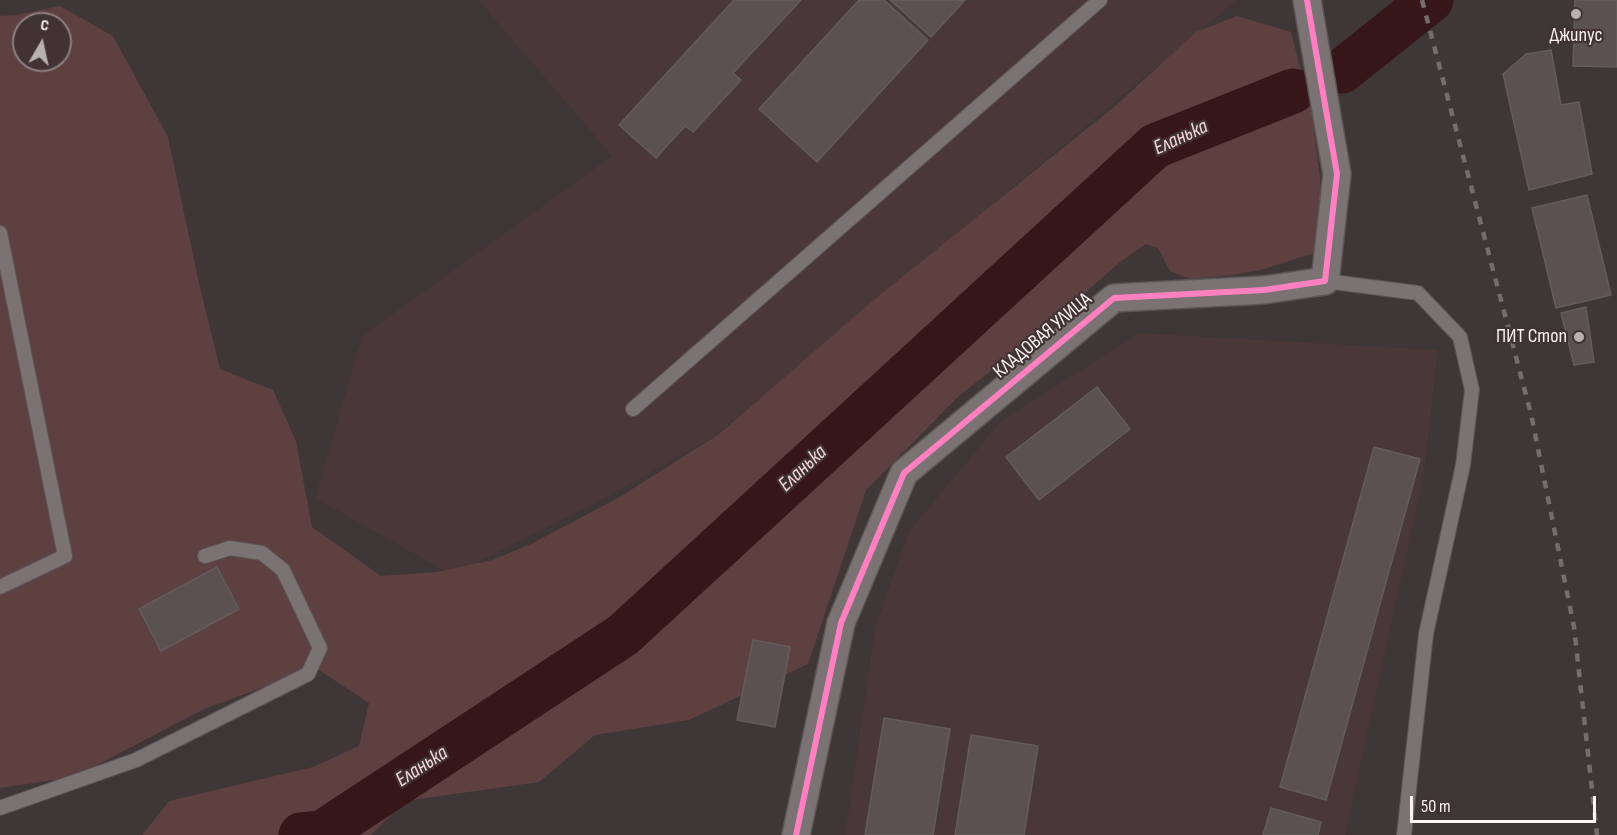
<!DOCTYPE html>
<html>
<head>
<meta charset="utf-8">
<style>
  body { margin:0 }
  #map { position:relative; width:1617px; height:835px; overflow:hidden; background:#3e3637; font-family:"Sofia Sans Condensed",sans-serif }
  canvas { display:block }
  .north { position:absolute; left:12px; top:12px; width:60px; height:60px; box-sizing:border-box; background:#413334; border:2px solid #8b7f80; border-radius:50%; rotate:9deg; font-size:16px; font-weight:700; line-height:24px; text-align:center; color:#fbf2f2 }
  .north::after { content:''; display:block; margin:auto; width:21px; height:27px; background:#b9b0b1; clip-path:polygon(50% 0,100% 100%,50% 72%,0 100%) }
  .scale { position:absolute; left:1410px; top:796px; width:186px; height:27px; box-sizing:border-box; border:3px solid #fbf2f2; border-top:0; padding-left:8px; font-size:18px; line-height:21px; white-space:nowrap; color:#fbf2f2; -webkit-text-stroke:4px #413334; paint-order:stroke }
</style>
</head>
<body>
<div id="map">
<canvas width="1617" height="835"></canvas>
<div class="north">С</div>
<div class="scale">50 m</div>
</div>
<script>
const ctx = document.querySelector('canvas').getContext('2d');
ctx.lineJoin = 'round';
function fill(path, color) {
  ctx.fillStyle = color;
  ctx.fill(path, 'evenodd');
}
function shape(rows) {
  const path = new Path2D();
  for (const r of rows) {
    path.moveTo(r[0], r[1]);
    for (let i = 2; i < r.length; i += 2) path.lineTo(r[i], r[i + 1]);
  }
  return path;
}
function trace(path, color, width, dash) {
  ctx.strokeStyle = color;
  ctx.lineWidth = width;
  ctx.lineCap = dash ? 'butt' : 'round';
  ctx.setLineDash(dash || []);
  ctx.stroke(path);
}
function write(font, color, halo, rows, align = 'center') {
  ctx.font = font + ' "Sofia Sans Condensed",sans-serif';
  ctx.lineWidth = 4.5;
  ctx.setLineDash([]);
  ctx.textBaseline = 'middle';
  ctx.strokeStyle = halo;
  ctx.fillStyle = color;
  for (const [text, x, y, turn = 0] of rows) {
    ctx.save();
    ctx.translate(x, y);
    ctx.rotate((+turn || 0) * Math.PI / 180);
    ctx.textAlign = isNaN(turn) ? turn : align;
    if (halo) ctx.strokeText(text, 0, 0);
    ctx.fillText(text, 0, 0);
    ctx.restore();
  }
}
fill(shape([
  [478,0,1237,0,715,436,596,503,452,575,315,498,362,336,612,156],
  [1140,333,1438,350,1424,474,1345,835,845,835,875,627,909,531,1002,420]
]), '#4a3738');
fill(shape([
  [60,6,113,36,168,137,199,283,220,369,273,390,296,441,312,527,381,576,437,572,492,560,531,544,618,498,719,434,876,298,1114,107,1196,32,1237,16,1291,32,1312,113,1323,204,1314,253,1261,270,1234,275,1190,279,1170,271,1158,248,1146,244,1120,262,1049,325,959,396,866,490,808,664,689,720,595,735,539,782,405,801,371,835,142,835,169,801,313,767,359,746,369,703,316,668,204,709,74,777,0,788,0,16,16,15],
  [24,24,60,24,60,60,24,60]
]), '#5e4041');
trace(shape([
  [1342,71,1431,0],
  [301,835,322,833,623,635,1155,146,1293,91]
]), '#37161a', 45);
const building = shape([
  [734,0,801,0,733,73,741,80,693,132,685,126,656,158,619,125,734,0],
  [859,0,884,0,928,40,817,162,759,109,859,0],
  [890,0,965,0,931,37,890,0],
  [1575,0,1617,0,1617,67,1573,66,1575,0],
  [1551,50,1561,105,1579,102,1592,174,1529,190,1503,74,1526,54,1551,50],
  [1587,195,1611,295,1556,308,1532,208,1587,195],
  [1586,307,1594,362,1574,365,1561,313,1586,307],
  [1097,387,1130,429,1039,500,1006,457,1097,387],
  [1374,447,1420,459,1326,800,1280,787,1374,447],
  [217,567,239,609,161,651,139,609,217,567],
  [753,640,790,647,775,727,737,720,753,640],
  [884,718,950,729,933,835,865,835,884,718],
  [971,735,1038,746,1024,835,955,835,971,735],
  [1271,808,1321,822,1318,835,1263,835,1271,808]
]);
fill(building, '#5c5151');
trace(building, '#635c5d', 1.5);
const lane = shape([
  [0,233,65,556,0,587],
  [1325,281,1418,293,1460,337,1472,390,1463,465,1426,634,1404,835],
  [633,409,1100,0],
  [0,808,136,760,308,674,320,648,283,570,262,553,230,548,205,556]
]);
const street = shape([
  [796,835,841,623,904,473,1114,298,1264,290,1325,281,1337,174,1307,0]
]);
trace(lane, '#5c5556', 16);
trace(street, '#5c5556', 30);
trace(lane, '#7a7273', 14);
trace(street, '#7a7273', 27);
trace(shape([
  [1422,0,1531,414,1574,627,1597,835]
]), '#746d6e', 4.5, [8, 8]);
trace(shape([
  [796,835,841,623,904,473,1114,298,1264,290,1325,281,1337,174,1307,0]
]), '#ff80c0', 6);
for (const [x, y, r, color] of [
  [1576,14,6,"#b9b0b1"],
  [1579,337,6,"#b9b0b1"]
]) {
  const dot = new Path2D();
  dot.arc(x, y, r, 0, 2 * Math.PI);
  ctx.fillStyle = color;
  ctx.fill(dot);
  trace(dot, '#413334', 2);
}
write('20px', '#fbf2f2', '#413334', [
  ["Джипус",1576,36],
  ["ПИТ Стоп",1567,337,"right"]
]);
write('20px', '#fbf2f2', '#413334', [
  ["КЛАДОВАЯ УЛИЦА",1043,336,-40]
]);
write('italic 21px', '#f5d6d7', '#413334', [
  ["Еланька",1181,138,-25],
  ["Еланька",803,469,-43],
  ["Еланька",422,767,-33]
]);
</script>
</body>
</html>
